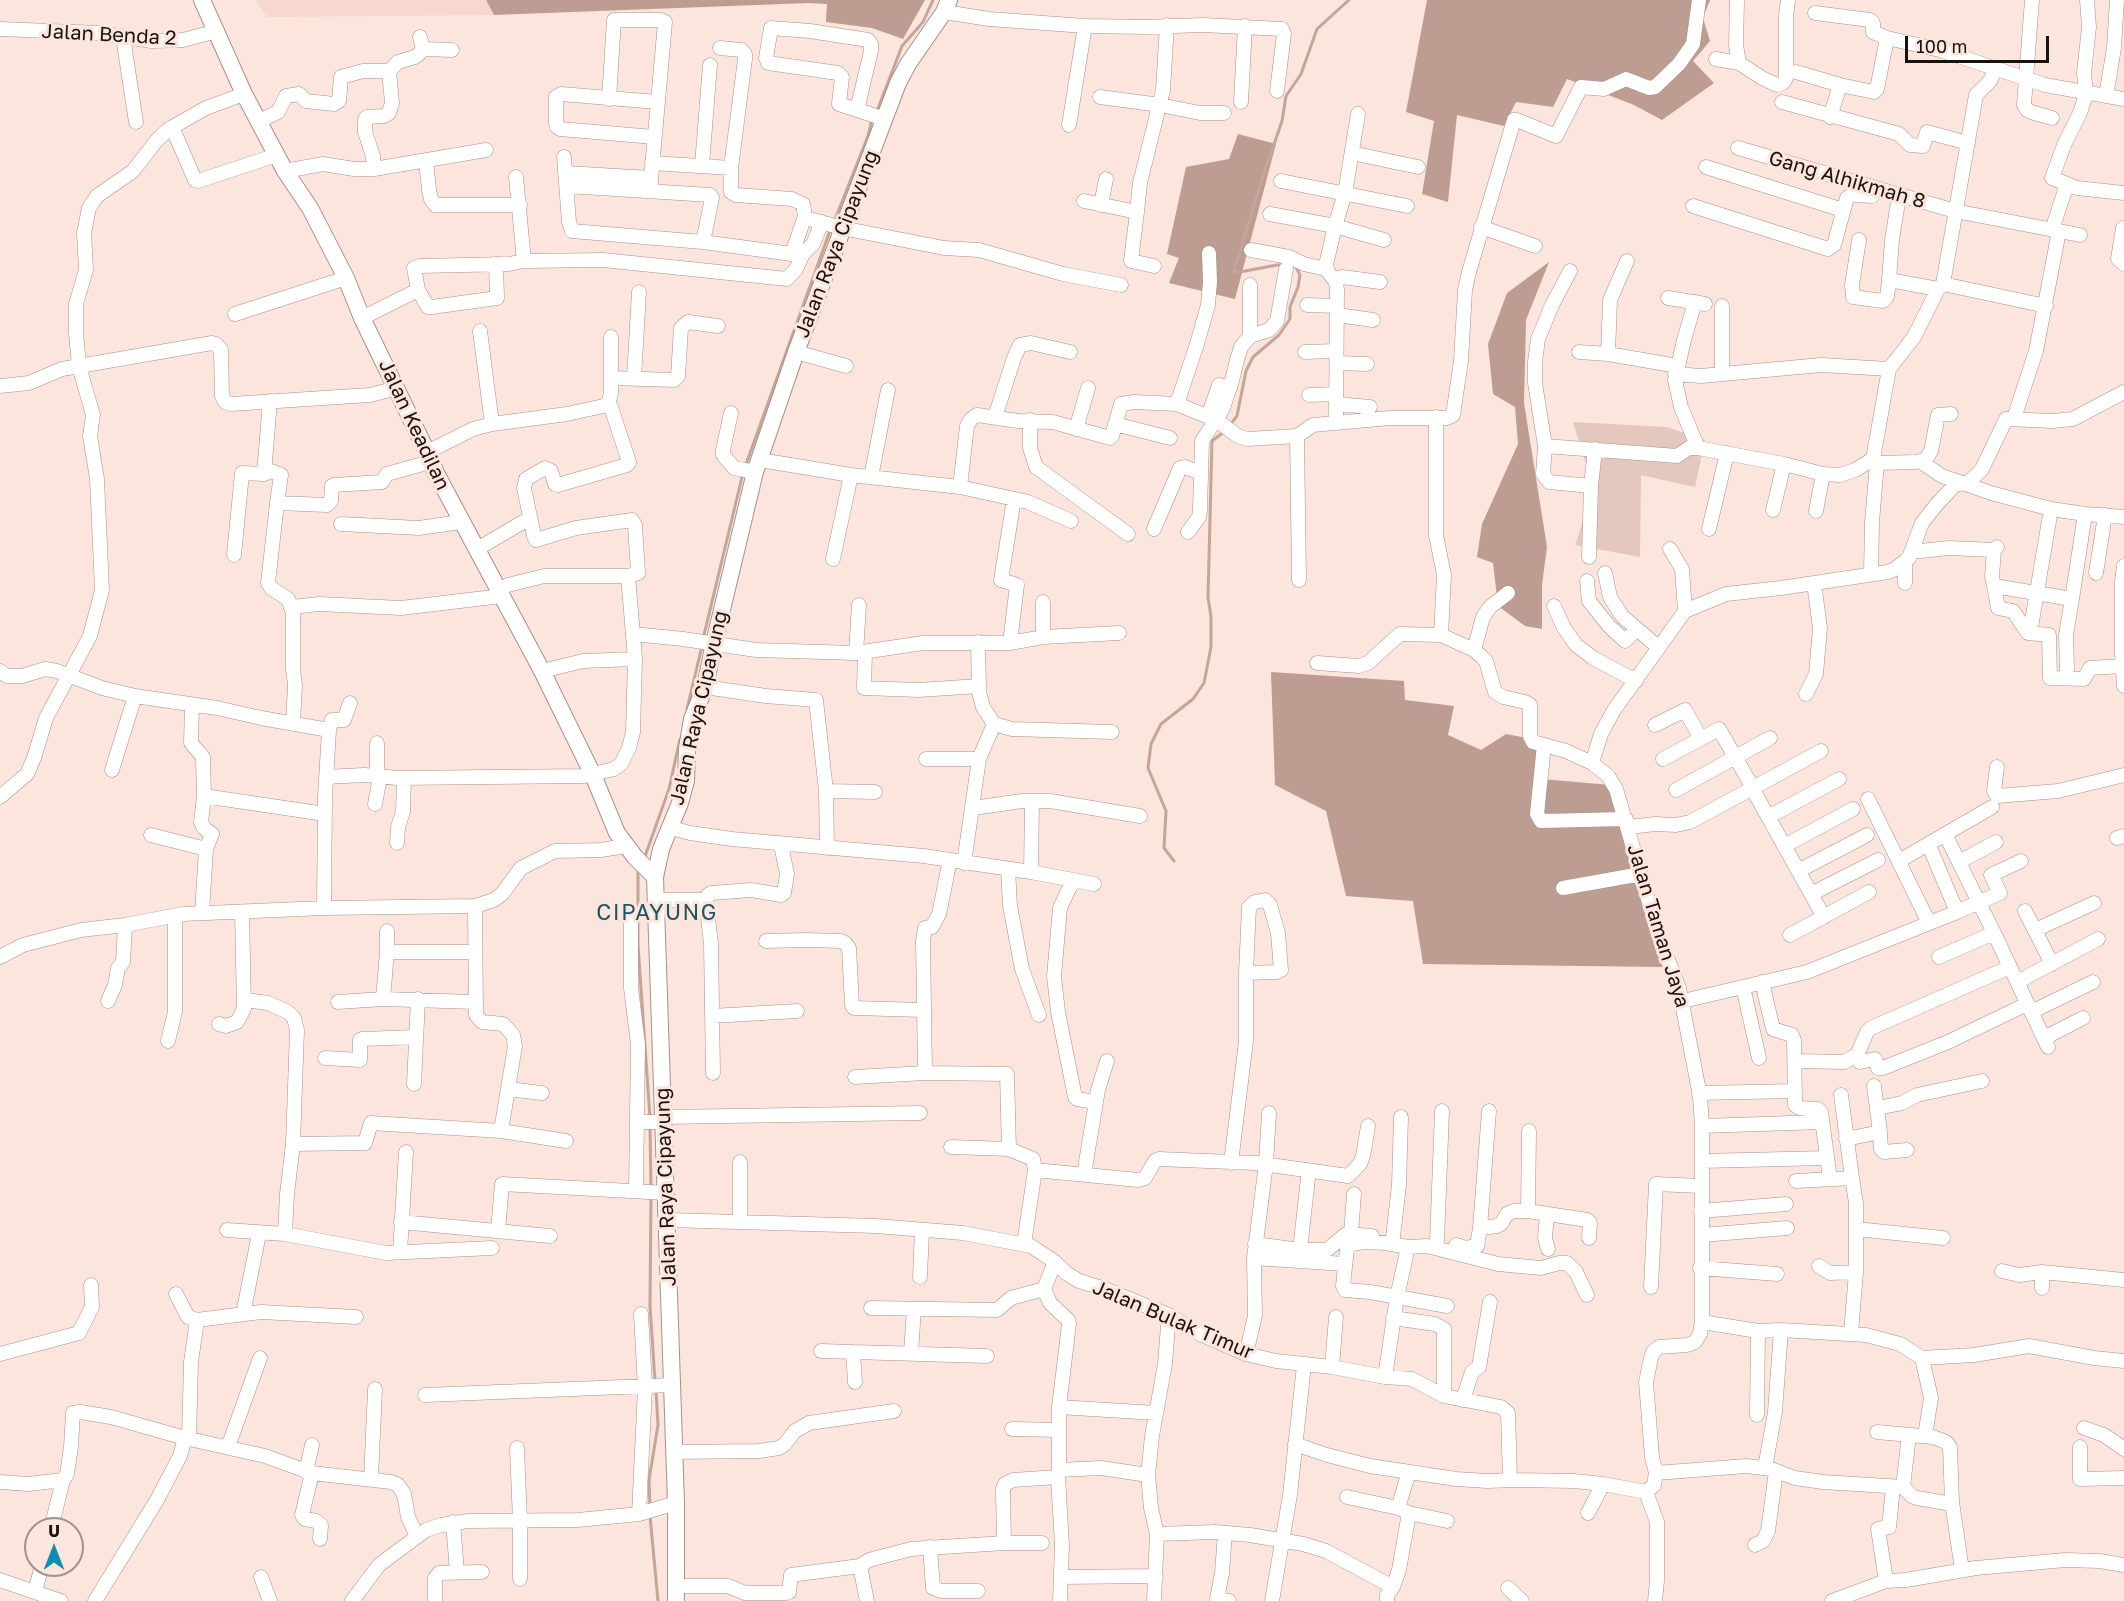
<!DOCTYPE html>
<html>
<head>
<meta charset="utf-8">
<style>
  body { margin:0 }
  #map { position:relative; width:2124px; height:1601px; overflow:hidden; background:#fce5dc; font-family:"Golos Text",sans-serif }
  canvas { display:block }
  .north { position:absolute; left:24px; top:1517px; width:60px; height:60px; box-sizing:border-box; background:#fce5dc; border:2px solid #a2918a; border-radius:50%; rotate:0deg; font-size:16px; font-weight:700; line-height:24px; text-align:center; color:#1a120f }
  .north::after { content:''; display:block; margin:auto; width:21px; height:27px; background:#108dae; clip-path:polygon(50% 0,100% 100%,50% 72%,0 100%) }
  .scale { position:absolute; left:1905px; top:36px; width:144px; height:27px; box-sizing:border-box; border:3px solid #1a120f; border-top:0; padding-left:8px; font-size:18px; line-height:21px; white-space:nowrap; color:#1a120f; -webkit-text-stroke:4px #fce5dc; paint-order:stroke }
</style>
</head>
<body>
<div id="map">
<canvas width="2124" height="1601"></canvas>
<div class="north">U</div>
<div class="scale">100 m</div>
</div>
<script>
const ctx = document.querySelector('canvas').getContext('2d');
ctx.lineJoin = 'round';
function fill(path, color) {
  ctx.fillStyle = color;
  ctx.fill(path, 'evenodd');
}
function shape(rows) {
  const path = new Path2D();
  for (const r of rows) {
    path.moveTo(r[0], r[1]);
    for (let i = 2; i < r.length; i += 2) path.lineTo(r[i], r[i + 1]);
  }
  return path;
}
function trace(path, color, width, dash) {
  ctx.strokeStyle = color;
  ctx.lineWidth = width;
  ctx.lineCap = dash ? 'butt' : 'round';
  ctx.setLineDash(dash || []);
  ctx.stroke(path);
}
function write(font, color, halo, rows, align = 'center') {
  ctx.font = font + ' "Golos Text",sans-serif';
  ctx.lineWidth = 6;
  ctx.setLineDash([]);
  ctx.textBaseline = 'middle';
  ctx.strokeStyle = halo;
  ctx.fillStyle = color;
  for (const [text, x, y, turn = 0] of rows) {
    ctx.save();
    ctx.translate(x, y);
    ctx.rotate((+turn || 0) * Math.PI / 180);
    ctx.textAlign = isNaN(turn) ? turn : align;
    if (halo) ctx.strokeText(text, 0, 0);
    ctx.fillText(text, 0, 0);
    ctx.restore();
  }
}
fill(shape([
  [256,0,486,0,494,15,267,17]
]), '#f6d8cc');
fill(shape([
  [1573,422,1667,427,1705,440,1695,487,1641,475,1640,557,1575,545,1594,490]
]), '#e4c8bd');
fill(shape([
  [486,0,925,0,903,39,872,28,826,22,827,4,809,3,494,15],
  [1427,0,1710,0,1703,18,1710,41,1693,61,1714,83,1662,120,1634,105,1567,79,1553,107,1516,102,1504,126,1457,115,1448,202,1422,194,1434,121,1406,112],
  [1238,134,1276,144,1235,299,1169,283,1179,258,1167,254,1186,167,1229,159],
  [1549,262,1526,320,1524,403,1547,547,1542,585,1542,629,1525,626,1498,606,1493,563,1477,557,1482,524,1518,444,1515,407,1493,394,1488,344,1507,293],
  [1271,672,1404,681,1405,700,1454,706,1448,735,1481,750,1506,734,1538,740,1542,779,1622,786,1662,967,1423,964,1413,901,1346,896,1326,811,1275,785]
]), '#bd9d91');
trace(shape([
  [877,111,902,46,923,22,933,0],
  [834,222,868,136,872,119],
  [1284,265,1277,265,1240,272,1234,271,1260,185,1282,121,1286,96,1301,74,1317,29,1349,0],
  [1230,425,1237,416,1246,371,1253,357,1279,335,1290,319,1290,307,1298,287,1300,275,1296,267],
  [745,467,831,228],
  [703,639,743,473],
  [687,709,702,646],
  [644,859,669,789,680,739],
  [1174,861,1164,848,1166,811,1148,768,1151,744,1161,724,1193,699,1204,683,1211,647,1211,617,1208,597,1212,441,1225,431],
  [638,870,638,945,650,1118],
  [650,1127,651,1187],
  [651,1196,650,1306,655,1381],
  [650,1507,649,1480,658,1425,656,1391],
  [650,1516,658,1601]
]), '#c5a599', 3);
const minor = shape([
  [1737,0,1736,45,1739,63,1762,78,1777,85,1783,83,1786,78,1786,16,1788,0],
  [2032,0,2024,105,2027,110,2031,112,2052,118],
  [2087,0,2089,27,2084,73,2086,94,2080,113,2064,145,2052,178,2077,188,2124,193],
  [944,12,989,19,1085,26,1146,27,1203,25,1282,29,1284,34,1277,91],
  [1815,13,1870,20,1873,23,1873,32,1887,38],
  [0,29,99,33,152,41,183,40,217,31],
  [123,37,136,122],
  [423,49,452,50],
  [1716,59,1739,63],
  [1796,72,1840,85,1874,92,1877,89,1887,38,1940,50,2045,85,2124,99],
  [2106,96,2114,48,2117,0],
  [1100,97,1160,105,1200,113,1224,113],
  [609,99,614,20,661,20,665,22,650,191],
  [1241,102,1245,26],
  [1782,102,1899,134,1910,145,1923,146,1927,132,1968,143],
  [857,110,871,51,871,44,868,40,810,31,771,28,766,58,768,63,838,73,842,77,839,104,885,119],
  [1830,117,1840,85],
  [259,121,278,112,286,96,299,94,306,101,334,104,339,101,341,77,363,71,389,71],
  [1069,125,1085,26],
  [172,127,195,180,198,181,277,155],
  [654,137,560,129,557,127,556,123,556,97,561,94,657,102],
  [1738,148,1955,211,2080,235],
  [1352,153,1418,167],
  [564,157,569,222,572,231,703,242,792,254,805,216,803,204,792,199,736,195,731,192,731,168,745,59,745,54,741,50,720,48],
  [426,161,429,190,431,199,435,205,520,205],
  [652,163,731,168],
  [702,165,710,65],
  [1706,167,1843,210],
  [374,169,373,156,365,132,365,119,367,117,384,116,389,113,392,103,389,71,398,62,415,57,419,54,423,49,420,37],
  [285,171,323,164,354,169,374,169,486,150],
  [566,173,651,178],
  [516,177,524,261],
  [1281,181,1407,206],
  [567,186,710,195,712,198,703,242],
  [1899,196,1892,240,1889,280,1938,289],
  [1084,201,1137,212,1140,183,1163,90,1167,25],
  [1101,205,1106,179],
  [1693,206,1828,249,1834,245,1847,198,1852,195,1872,196,1874,189],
  [1137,212,1131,261,1154,266],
  [1270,214,1335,226,1384,240],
  [813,220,842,228,944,248,979,250,1063,274,1121,285],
  [1481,227,1535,246],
  [2123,228,2118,259,2124,264],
  [2052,230,2067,184],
  [1859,240,1852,285,1853,297,1883,301,1887,297,1889,280],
  [1251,250,1289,257,1304,264,1326,269],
  [496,264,497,298,432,307,428,307,418,290,414,268,420,266,509,264,524,261,603,260,787,279,796,269,803,254,813,244,822,222],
  [1570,271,1552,305,1538,339,1535,362,1535,383,1545,446,1543,474,1549,482,1591,486],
  [1334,279,1342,277,1380,282],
  [1943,284,2046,306],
  [1668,298,1705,304],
  [1695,302,1684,340,1675,380,1681,407,1698,448,1784,464,1823,474,1840,475,1855,470,1873,459],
  [1307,305,1337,306],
  [1722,306,1722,374],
  [235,314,346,278],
  [1337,315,1373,320],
  [362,318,418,290],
  [480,331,492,424],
  [1250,336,1269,330,1277,321,1286,269],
  [796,352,846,366],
  [1305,352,1336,351],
  [1579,352,1608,354,1678,366],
  [1608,354,1610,300,1627,261],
  [1337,363,1367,364],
  [1675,374,1701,376,1821,365,1889,369],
  [611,378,611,337],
  [634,378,639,292],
  [0,386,29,383,62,369,212,343,216,344,221,350,222,396,225,402,231,404,370,395,397,388],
  [1309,395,1336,394],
  [270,401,264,474,271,471,281,475,277,503,327,505,331,501,332,486,334,485,382,482,387,474,430,462],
  [1177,404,1197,344,1208,305,1210,282,1209,253],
  [1336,404,1370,407],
  [731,413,723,450,723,455,734,468,755,472],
  [1220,414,1210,411,1219,385,1230,388],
  [995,417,1014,358,1020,345,1031,343,1070,352],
  [1436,417,1436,535,1444,575,1441,635],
  [2014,418,2036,351,2059,231],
  [1030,420,1030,448,1036,467,1128,534],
  [1336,423,1337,290,1336,282,1328,272,1326,265,1335,226,1345,193,1358,114],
  [1115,424,1170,438],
  [1076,429,1088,388],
  [1297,436,1299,580],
  [1545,446,1677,456,1689,448,1698,448],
  [427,452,473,429,492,424,567,414,608,405,611,393,611,378,674,380,678,376,681,328,688,322,718,326],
  [760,460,851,475,960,487,1028,502,1071,521],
  [1921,462,1942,476,1991,493,2051,509,2085,514,2124,517],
  [1877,463,1915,462,1925,460,1931,451,1938,415,1951,414],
  [871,477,888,390],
  [960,487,967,426,971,419,977,415,1018,421,1053,422,1110,438,1112,436,1121,404,1134,402,1177,404,1216,420,1238,436,1247,439,1297,436,1313,425,1390,418,1447,418,1453,415,1461,361,1465,290,1469,272,1514,120,1517,120,1556,136,1581,87,1604,89,1626,79,1649,88,1655,87,1679,64,1693,44,1699,0],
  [277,503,268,583,271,588,288,599,293,613,293,669,295,685,293,723],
  [1773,510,1784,464],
  [1816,511,1823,474],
  [341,524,419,528,461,522],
  [1154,529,1180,468,1185,467,1201,473],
  [1709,529,1727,453],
  [1188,532,1199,517,1200,510,1202,441,1223,408,1232,381,1237,360,1241,347,1250,336,1250,285],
  [477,549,530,518],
  [1670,549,1682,569,1685,611],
  [1994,550,1992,577,1994,586,2072,599,2066,635,2067,669],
  [1911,552,1949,548,1994,550,1997,547],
  [234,555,242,473,264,474],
  [1589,557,1591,486,1595,449],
  [833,559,851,475],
  [1905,562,1905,583],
  [2124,566,2122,581,2122,652,2124,686],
  [1605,573,1610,597,1622,616,1658,647],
  [2096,573,2105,515],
  [1871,574,1872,522,1877,463,1873,459,1889,369,1914,337,1938,289,1943,284,1976,95,1990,81,1996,68],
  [1587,581,1589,601,1609,626,1625,641,1637,629],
  [1994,586,1998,608,2013,611,2028,633,2049,635,2050,678,2084,679,2090,668,2122,666],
  [499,590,508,585,544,576,628,576,638,573,635,525,632,520,576,528,536,540,534,536,524,488,526,479,545,468,551,471,555,484,558,485,627,465,629,462,611,407,608,405],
  [2072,599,2085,514],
  [1043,602,1043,637],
  [1554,606,1564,628,1576,645,1593,658,1636,681],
  [292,607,319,604,401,608,502,596],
  [2031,627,2051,509],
  [633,634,683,639,756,650,856,653,923,643,1010,643,1043,637,1119,633],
  [978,642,979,692,983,707,994,724,1012,729,1112,732],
  [1010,643,1017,585,1001,580,1014,499],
  [1474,650,1483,617,1490,607,1508,593],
  [865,652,864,688,919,690,979,686],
  [856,653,859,605],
  [0,671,7,676,22,676,45,669,57,671,102,688,135,696,217,708,261,718,329,730,325,797,324,908],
  [542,671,583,661,635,659],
  [705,687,766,696,816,700,826,791,827,848],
  [1806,694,1816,674,1820,628,1814,583],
  [192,705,191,743,203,757,204,796,201,822,204,828,212,834,206,849,202,913],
  [1655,725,1685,710,1701,739],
  [329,730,332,720,344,720,350,703],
  [1544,745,1537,814,1541,821,1626,819],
  [926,759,979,759],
  [1663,759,1719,729,1753,788],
  [1592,763,1601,734,1614,710,1685,611,1726,594,1781,588,1888,572,1895,569,1909,558,1922,523,1937,504,1955,485,1969,482,1982,469,2006,419,2053,421,2073,419,2124,392],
  [1997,767,1994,791,1997,796,2058,791,2124,775],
  [112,770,135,696],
  [377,776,377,743],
  [326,777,364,775,398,778,584,776,614,769,621,764,629,748,633,732,635,659,628,576],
  [1752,788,1824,917],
  [1676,790,1770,738],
  [826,791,875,792],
  [204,796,325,814],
  [0,797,27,774,34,758,46,718,90,636,102,590,97,479,90,436,93,415,79,366,76,333,76,304,86,270,84,233,89,208,97,196,133,171,157,140,169,129,206,108,244,94],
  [1868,799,1929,923],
  [375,804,380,777],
  [973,808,1022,801,1050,801,1140,816],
  [1768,817,1839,779],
  [670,825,675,829,690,833,732,839,924,856,950,860,939,914,932,927,925,928,923,941,925,1073],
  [1629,827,1655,824,1676,825,1690,822,1821,751],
  [1945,834,1994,933],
  [151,835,206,849],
  [2117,838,2124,836],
  [397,843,398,827,403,812,404,778],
  [1784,846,1853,809],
  [1930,848,1957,912,2000,893,1991,875,2021,861],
  [950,860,1031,872,1094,884],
  [1899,861,1992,807],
  [1959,862,1996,842],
  [964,863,979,759,994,724],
  [1008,869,1010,906,1022,969,1039,1015],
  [1798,871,1867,835],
  [1031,872,1032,801],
  [1073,880,1060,908,1054,976,1058,1012,1075,1097,1077,1099,1096,1102],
  [1563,888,1641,874],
  [1811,894,1878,860],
  [656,900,706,900],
  [2025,911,2052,964],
  [631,912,631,988,638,1044,636,1191],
  [2035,930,2094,903],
  [387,931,387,952],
  [1790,935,1869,892],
  [766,941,806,940,841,941,845,943,849,948,852,1005,854,1008,923,1010],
  [0,957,23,945,81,930,125,925,183,914,324,908,475,906,494,900,502,894,521,868,555,851,601,850,626,846],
  [1939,957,1994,933,2010,967],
  [1762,982,1773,1029,1792,1035,1794,1040,1795,1105,1799,1108,1818,1109,1821,1112,1830,1179],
  [2017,982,2098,939],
  [1743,987,1759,1058],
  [383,999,387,952,474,952],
  [245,1000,268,1003,288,1012,294,1018,297,1030,293,1144],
  [108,1001,115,985,118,968,123,962,125,925],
  [1683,1001,1807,972,1957,912],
  [338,1002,383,999,475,1002],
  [2031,1012,2093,982],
  [712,1016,797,1011],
  [219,1024,226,1026,237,1022,244,1009,242,912],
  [2044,1038,2083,1018],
  [168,1041,175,1012,175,916],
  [1857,1055,1860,1062,1875,1059,1878,1068,1883,1068,1948,1042,2027,1004],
  [325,1058,360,1060,360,1040,362,1039,416,1037],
  [1796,1061,1844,1062,1857,1055,1867,1032,1871,1028,2010,967,2048,1047],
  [713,1073,711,944,706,900,708,895,711,893,751,890,781,895,784,893,787,874,781,845],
  [855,1077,925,1073,1007,1074,1009,1149],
  [414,1084,418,999],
  [508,1089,542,1093],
  [1699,1093,1795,1091],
  [1841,1095,1852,1178],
  [1878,1108,1902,1103,1917,1095,1982,1081],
  [664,1117,920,1113],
  [637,1122,664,1122],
  [1702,1126,1822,1122],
  [501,1131,566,1141],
  [1880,1132,1881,1149,1884,1152,1907,1150],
  [1846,1139,1880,1132,1874,1086],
  [951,1147,1009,1149,1033,1159,1035,1170],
  [1702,1161,1827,1158],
  [740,1162,740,1221],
  [1231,1163,1246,1041,1246,973,1249,907,1255,902,1265,900,1270,905,1278,933,1281,970,1277,972,1246,973],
  [1084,1174,1098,1090,1107,1061],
  [1796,1181,1852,1178,1856,1203,1856,1272,1830,1273,1819,1266],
  [1528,1211,1529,1131],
  [1701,1211,1786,1204],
  [1547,1214,1545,1238,1548,1249],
  [668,1220,876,1226,963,1233,1031,1246,1055,1262,1066,1273,1079,1281,1105,1289,1171,1316,1200,1334,1246,1354,1276,1361,1332,1367,1385,1377,1412,1379,1444,1396,1501,1407,1508,1413,1510,1480],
  [401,1222,550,1236],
  [1480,1228,1489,1111],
  [1856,1229,1943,1238],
  [227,1230,285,1234,386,1253,492,1248],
  [498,1230,502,1184,667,1193],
  [1351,1233,1354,1194],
  [285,1234,287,1194,293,1144,365,1143,371,1123,501,1131,515,1046,513,1035,503,1024,482,1022,476,1015,475,906],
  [1702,1235,1787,1228],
  [1393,1237,1399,1185,1401,1117],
  [1437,1241,1442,1111],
  [1024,1244,1035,1170,1138,1180,1145,1178,1155,1161,1159,1159,1256,1163,1348,1176,1360,1164,1363,1156,1368,1126],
  [1255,1244,1300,1250,1327,1250,1346,1234,1372,1236],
  [1456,1245,1466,1248,1477,1246,1480,1228,1497,1226,1501,1224,1507,1214,1514,1211,1528,1211,1587,1220,1590,1223,1589,1238],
  [1300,1250,1308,1178],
  [400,1252,406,1152],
  [1254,1258,1345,1264],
  [1700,1268,1777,1274],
  [2002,1271,2019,1275,2042,1272,2124,1280],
  [920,1277,922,1230],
  [1651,1287,1656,1184,1701,1186],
  [2042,1288,2042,1272],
  [1044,1289,1050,1303,1068,1320,1069,1324,1059,1407,1059,1470],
  [176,1294,188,1317,197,1320,261,1312,356,1317],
  [1447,1306,1370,1292,1345,1290,1343,1286,1347,1248,1352,1244,1364,1242,1386,1243,1408,1247,1427,1246,1498,1264,1541,1268,1559,1263,1567,1263,1576,1272,1587,1295],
  [871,1308,997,1310,1011,1298,1044,1289,1055,1262],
  [243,1314,259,1234],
  [1171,1316,1168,1326,1165,1364,1152,1436,1148,1475,1151,1508,1157,1534,1215,1532,1250,1535,1303,1544,1326,1551,1393,1587],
  [1393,1318,1435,1324,1444,1329,1444,1396],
  [1702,1322,1758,1331,1781,1330,1866,1335,1900,1344,1922,1358,1974,1355,2029,1346,2094,1358,2124,1361],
  [1851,1333,1856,1272],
  [821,1351,853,1352],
  [911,1353,914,1309],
  [0,1354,79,1333,92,1307,91,1285],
  [1246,1354,1255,1316,1254,1258,1266,1164,1269,1113],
  [1922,1358,1931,1398,1925,1436],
  [1332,1367,1336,1317],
  [1385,1377,1397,1297,1408,1247],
  [855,1382,853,1352,987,1356],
  [425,1395,672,1385],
  [1463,1400,1472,1372,1479,1367,1490,1302],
  [1059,1407,1156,1413],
  [1757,1415,1758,1331],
  [2084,1428,2104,1435,2124,1449],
  [1012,1429,1059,1430],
  [1877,1432,1933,1437,1946,1442,1950,1447,1952,1502,1962,1570],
  [189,1438,191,1362,197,1320],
  [1295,1444,1327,1455,1370,1466,1456,1479,1487,1481,1515,1480,1574,1481,1603,1484,1646,1492,1654,1485,1656,1473,1652,1457,1646,1382,1651,1358,1653,1352,1659,1347,1687,1345,1695,1342,1700,1334,1702,1322,1702,1126,1700,1096,1679,988,1659,937,1616,789,1608,776,1592,763,1566,751,1533,742,1530,736,1530,705,1525,702,1503,697,1495,692,1486,661,1482,657,1474,650,1441,635,1400,634,1368,663,1359,666,1317,663],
  [228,1447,260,1358],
  [2080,1447,2080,1479,2124,1478],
  [517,1448,520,1521,520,1579],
  [674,1452,759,1451,779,1448,785,1444,795,1431,809,1423,894,1411],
  [1765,1468,1775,1412,1781,1330],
  [306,1472,312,1445],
  [312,1473,302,1515,305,1519,316,1521,321,1525,320,1539],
  [1656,1473,1746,1466,1771,1469,1795,1478,1823,1482,1903,1487,1909,1435],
  [371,1479,375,1389],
  [0,1482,28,1484,63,1480,67,1474,71,1447,73,1413,80,1412,111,1417,185,1438,265,1456,312,1473,391,1482,398,1485,404,1494,408,1517,417,1536],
  [1903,1487,1912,1496,1917,1498,1952,1504],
  [1646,1492,1657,1522,1657,1581,1655,1601],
  [1347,1497,1398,1508],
  [1409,1513,1447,1521],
  [1588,1513,1603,1484],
  [639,1514,645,1387,641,1314],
  [453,1522,457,1572],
  [51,1529,63,1480],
  [1225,1533,1222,1573,1217,1599,1229,1601],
  [1004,1543,1042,1543],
  [1755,1545,1763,1541,1768,1531,1776,1471],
  [930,1547,933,1588,941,1591,978,1591],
  [261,1577,270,1601],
  [1061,1577,1156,1576],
  [0,1580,61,1601],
  [1886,1581,1878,1529,1889,1527,1893,1487],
  [677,1586,728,1586,745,1593,786,1593,789,1592,791,1575,860,1566],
  [1508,1588,1522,1601],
  [35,1592,42,1565],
  [95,1601,157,1500,180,1456,185,1438],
  [352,1601,379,1565,426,1530,441,1525,468,1521,578,1520,639,1514,676,1503],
  [435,1601,435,1578,439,1573,482,1572],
  [867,1601,860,1566,869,1560,911,1549,1004,1543,1003,1489,1005,1484,1013,1480,1058,1477],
  [1060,1601,1062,1545,1058,1477,1059,1470,1101,1468,1148,1475],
  [1154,1601,1157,1534],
  [1272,1601,1290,1495,1304,1365],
  [1387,1601,1387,1595,1393,1587,1399,1570,1409,1513,1398,1508,1409,1472],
  [1832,1601,1886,1581,1906,1580,1976,1568,2065,1560,2100,1561,2124,1565]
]);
const major = shape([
  [202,0,244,94,285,171,310,208,346,278,362,318,427,452,436,473,542,671,593,775,617,833,635,857,655,877],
  [676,1601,676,1503,655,877,661,849,680,803,686,781,687,749,692,719,705,687,714,643,755,472,796,352,898,83,908,64,944,12,949,0]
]);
trace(minor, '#a69189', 15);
trace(major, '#a69189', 18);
trace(minor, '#fff', 14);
trace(major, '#fff', 16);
write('20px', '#1a120f', '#fce5dc', [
  ["Jalan Benda 2",109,35,3],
  ["Gang Alhikmah 8",1847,180,16],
  ["Jalan Raya Cipayung",837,244,-69],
  ["Jalan Keadilan",414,425,65],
  ["Jalan Raya Cipayung",699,708,-77],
  ["Jalan Taman Jaya",1658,926,73],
  ["Jalan Raya Cipayung",666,1187,-92],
  ["Jalan Bulak Timur",1173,1320,23]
]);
ctx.letterSpacing = '1.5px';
write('22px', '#205363', '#fce5dc', [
  ["CIPAYUNG",657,913]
]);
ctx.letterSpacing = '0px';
</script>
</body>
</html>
